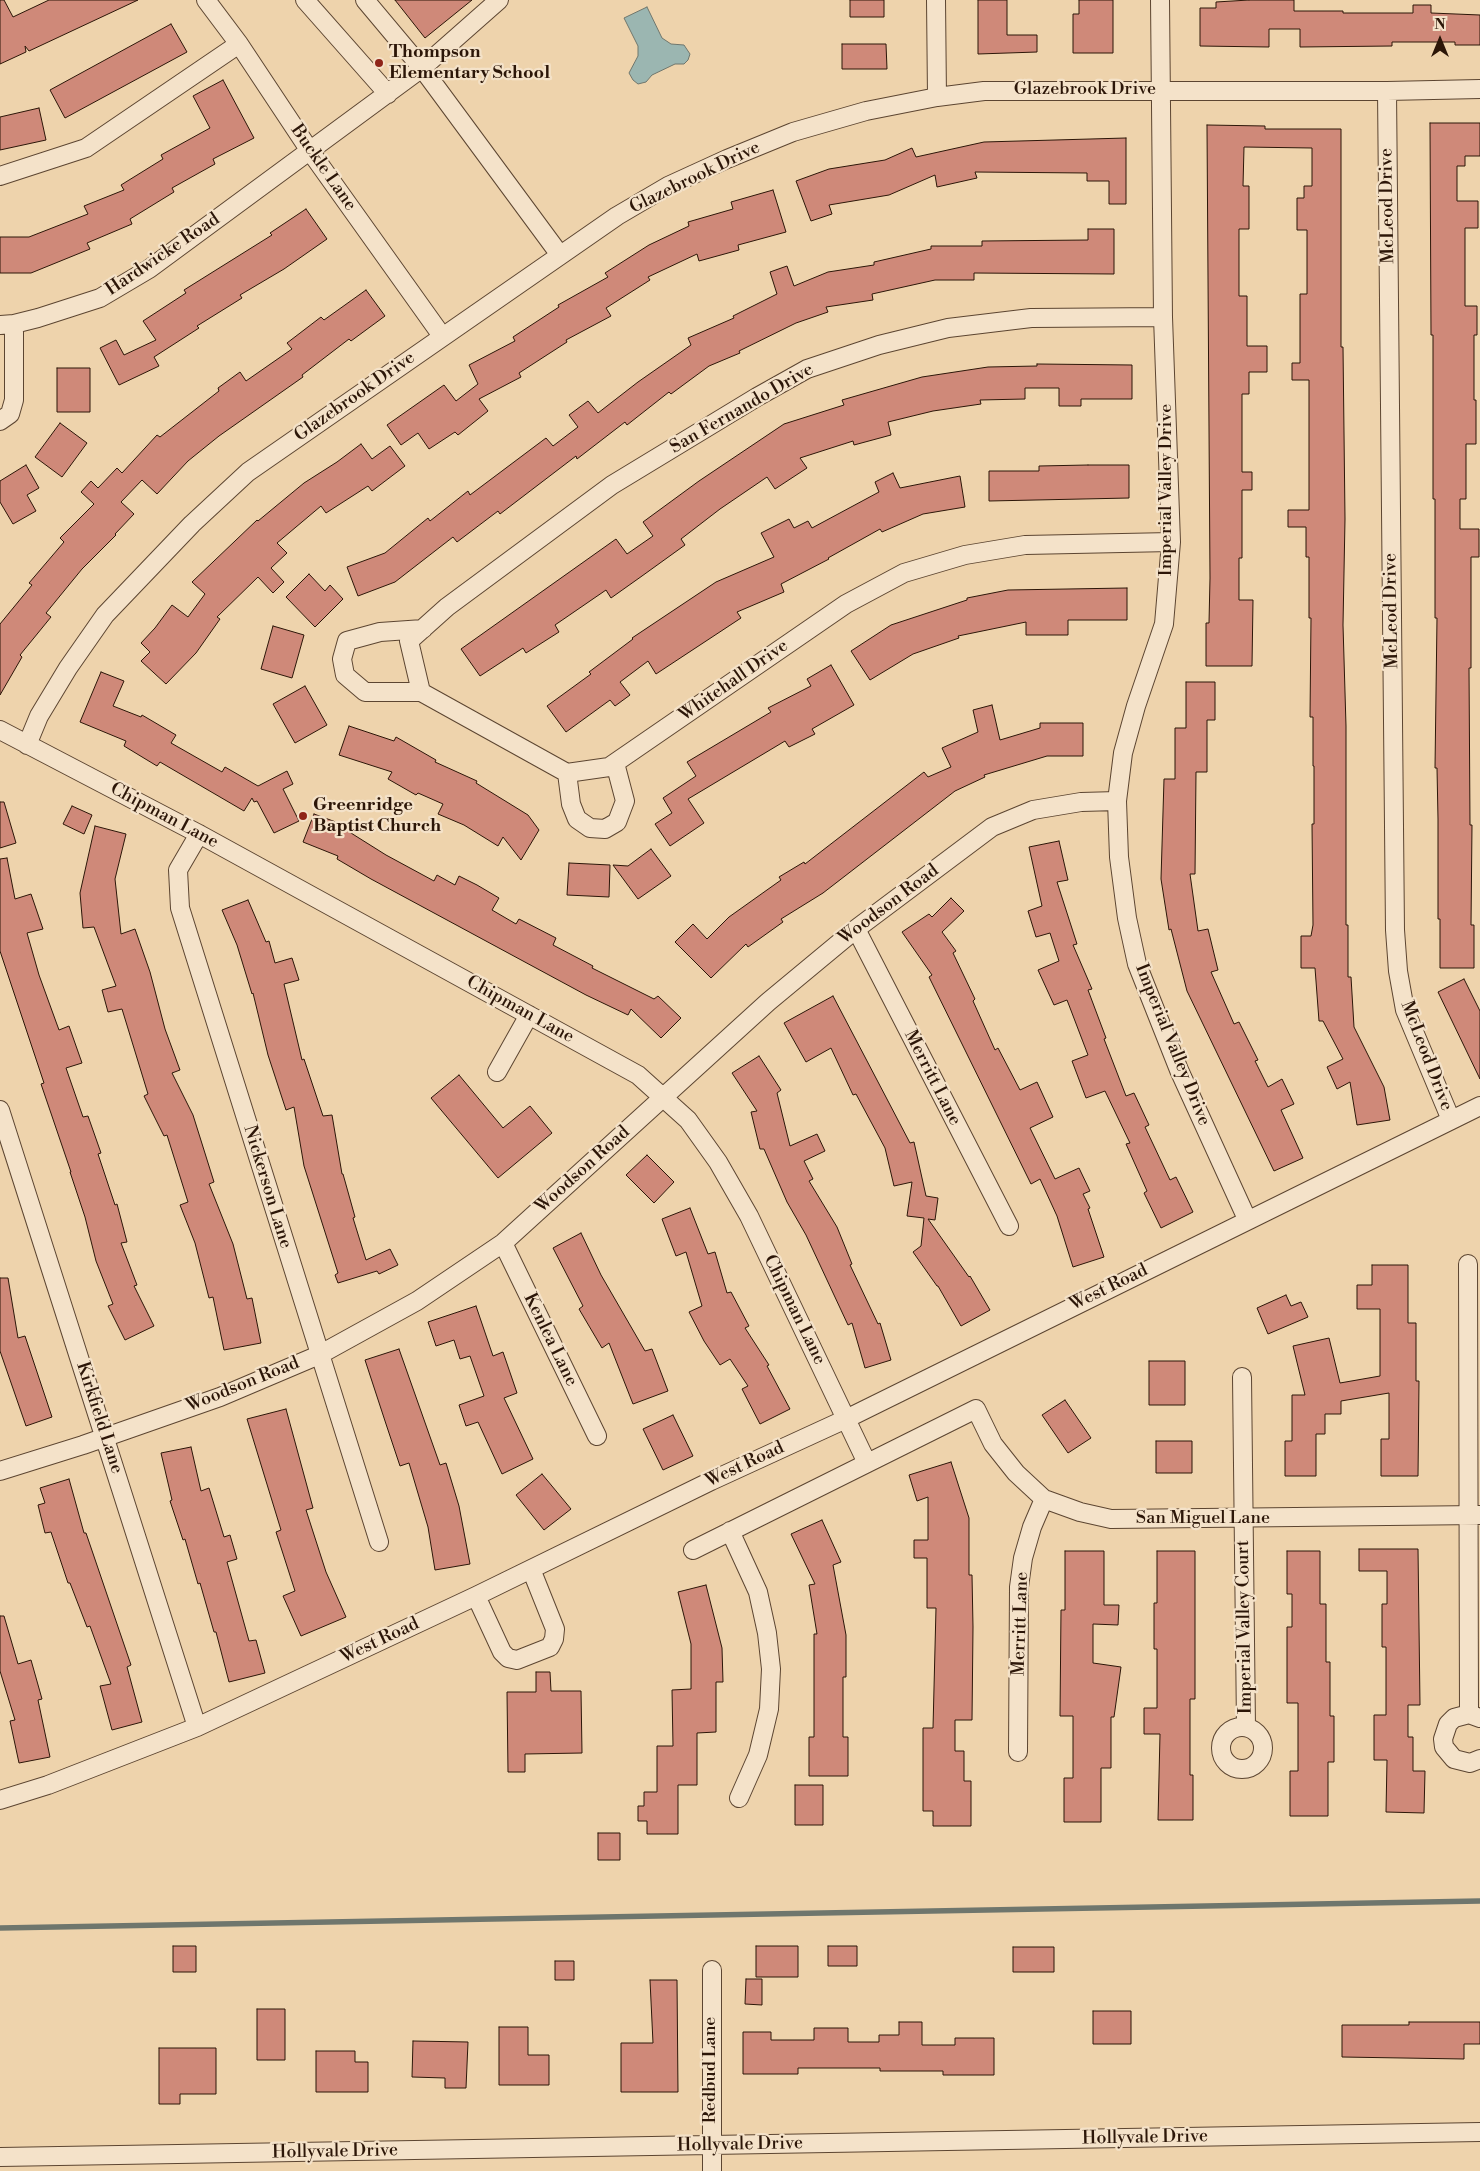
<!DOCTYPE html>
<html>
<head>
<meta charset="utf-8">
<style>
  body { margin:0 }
  #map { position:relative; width:1480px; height:2171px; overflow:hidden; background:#eed3ac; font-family:"Libre Bodoni",serif }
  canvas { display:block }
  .north { position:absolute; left:1415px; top:15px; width:50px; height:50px; -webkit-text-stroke:4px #f4e2c9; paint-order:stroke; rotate:0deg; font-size:14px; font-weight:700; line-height:20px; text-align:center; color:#2c1608 }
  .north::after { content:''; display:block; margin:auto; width:18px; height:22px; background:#2c1608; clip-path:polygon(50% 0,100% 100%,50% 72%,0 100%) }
</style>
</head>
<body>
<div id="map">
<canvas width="1480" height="2171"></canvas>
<div class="north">N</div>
</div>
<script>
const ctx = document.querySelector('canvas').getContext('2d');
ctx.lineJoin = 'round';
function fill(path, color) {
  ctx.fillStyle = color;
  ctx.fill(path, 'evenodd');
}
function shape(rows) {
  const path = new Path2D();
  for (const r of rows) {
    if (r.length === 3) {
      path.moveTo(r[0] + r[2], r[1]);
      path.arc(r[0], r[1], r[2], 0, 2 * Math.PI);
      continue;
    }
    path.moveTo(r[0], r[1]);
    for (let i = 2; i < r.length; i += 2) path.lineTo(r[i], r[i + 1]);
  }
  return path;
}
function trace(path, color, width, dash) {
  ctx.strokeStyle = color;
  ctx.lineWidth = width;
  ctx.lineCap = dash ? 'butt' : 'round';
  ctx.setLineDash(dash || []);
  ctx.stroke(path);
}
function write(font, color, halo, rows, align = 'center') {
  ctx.font = font + ' "Libre Bodoni",serif';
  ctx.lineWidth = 4.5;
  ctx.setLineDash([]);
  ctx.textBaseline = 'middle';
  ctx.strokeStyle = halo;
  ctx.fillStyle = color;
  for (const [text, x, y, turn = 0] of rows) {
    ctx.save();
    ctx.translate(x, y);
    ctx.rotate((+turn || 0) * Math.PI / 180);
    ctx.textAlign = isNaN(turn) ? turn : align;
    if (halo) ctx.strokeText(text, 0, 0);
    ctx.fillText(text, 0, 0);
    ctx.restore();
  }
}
const water = shape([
  [647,7,662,38,671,44,684,45,690,54,688,60,684,64,675,64,652,75,646,82,638,84,633,80,629,73,638,56,638,46,624,18,647,7]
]);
fill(water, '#9bb6b1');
trace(water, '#6f766d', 1);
trace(shape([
  [0,1928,1480,1901]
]), '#6f766d', 5.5);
const building = shape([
  [0,0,4,0,13,17,49,0,138,0,29,51,25,46,26,52,0,64,0,0],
  [395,0,472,0,425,38,395,0],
  [850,0,884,0,884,17,850,17,850,0],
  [978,0,1007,0,1007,35,1037,35,1037,52,978,54,978,0],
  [1079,0,1113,0,1113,53,1073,53,1073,14,1079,14,1079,0],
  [1249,0,1294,0,1294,11,1343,11,1343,13,1413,13,1413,5,1431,5,1431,13,1480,15,1480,45,1455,45,1455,42,1392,42,1392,46,1300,47,1300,29,1269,29,1269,47,1200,46,1200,8,1216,8,1216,2,1249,0],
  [171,24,187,52,65,118,50,90,171,24],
  [842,44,886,44,887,69,842,69,842,44],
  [223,80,254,138,213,159,215,164,172,188,174,192,130,219,132,224,87,243,90,249,31,273,0,273,0,237,29,237,88,214,84,206,124,190,121,185,163,159,161,155,210,128,193,96,223,80],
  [39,108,46,140,0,150,0,117,39,108],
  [1430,123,1480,123,1480,156,1465,156,1465,166,1457,166,1457,201,1478,201,1478,228,1465,228,1465,306,1477,306,1477,335,1474,335,1474,400,1476,400,1476,444,1466,444,1466,499,1460,499,1460,529,1479,529,1479,557,1471,557,1471,668,1469,668,1470,825,1472,825,1471,925,1474,925,1474,968,1440,968,1440,919,1438,919,1438,819,1437,768,1435,768,1437,618,1435,618,1435,499,1433,499,1433,335,1431,335,1430,123],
  [1207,125,1265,126,1265,129,1341,129,1341,347,1343,347,1345,519,1343,625,1346,726,1346,925,1348,925,1348,977,1351,977,1354,1027,1384,1087,1390,1120,1357,1125,1350,1082,1337,1089,1327,1067,1343,1059,1323,1021,1319,1021,1315,968,1301,968,1301,936,1311,936,1313,925,1312,824,1314,824,1314,766,1313,766,1313,717,1310,717,1311,618,1309,618,1309,557,1306,557,1306,527,1288,527,1288,510,1309,510,1309,380,1292,380,1292,363,1300,363,1300,294,1307,294,1307,230,1297,230,1297,198,1304,198,1304,186,1312,186,1312,148,1244,147,1243,186,1249,186,1249,229,1239,229,1239,296,1247,296,1247,346,1267,346,1267,372,1249,372,1249,394,1242,394,1242,472,1252,472,1252,490,1242,490,1242,558,1239,558,1239,600,1253,600,1252,666,1206,666,1206,623,1209,623,1210,578,1207,125],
  [1126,138,1126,204,1109,204,1109,181,1087,181,1087,173,975,172,977,178,937,187,935,175,889,195,829,205,832,214,811,221,796,181,829,169,885,160,912,148,916,157,984,142,1126,138],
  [773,190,786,232,738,245,739,250,699,261,697,254,648,277,650,280,606,308,611,316,566,340,567,342,519,373,521,377,479,399,488,411,458,435,455,432,429,449,418,433,401,445,387,425,444,385,456,401,478,384,469,365,515,341,513,337,559,307,558,305,608,277,605,273,649,245,689,226,688,222,733,209,731,202,773,190],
  [306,209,327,239,284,269,240,295,242,298,197,326,199,328,154,357,159,366,119,385,100,348,116,340,124,355,156,340,143,321,186,293,184,290,272,235,270,233,306,209],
  [1088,229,1114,229,1114,274,974,273,974,280,935,280,872,294,873,300,826,307,828,312,796,323,739,351,740,353,709,366,671,394,669,392,627,425,625,422,577,459,576,456,500,514,498,511,457,542,453,537,395,582,358,596,347,567,385,553,428,518,430,521,468,491,470,495,546,438,553,446,578,427,569,415,588,401,598,413,638,382,691,345,688,338,734,318,733,316,777,294,770,272,787,266,794,286,828,272,874,265,874,262,931,249,931,246,982,246,982,241,1088,240,1088,229],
  [366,290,385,316,351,341,349,339,302,375,303,377,219,436,188,461,157,494,142,480,121,502,134,514,115,534,116,535,82,569,46,613,51,617,20,655,22,657,0,695,0,624,32,585,29,583,64,542,60,538,94,504,81,492,91,481,98,488,117,468,122,473,157,435,160,437,219,391,218,388,240,372,246,381,292,349,287,343,321,317,324,320,366,290],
  [1037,364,1132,365,1132,399,1081,399,1081,406,1059,406,1059,388,1025,388,1025,399,980,400,981,404,933,411,888,422,891,435,854,445,853,441,800,458,807,468,775,489,767,477,720,509,681,539,685,545,642,576,611,598,606,590,555,625,559,632,526,653,523,648,480,676,461,649,616,539,627,554,653,536,643,522,699,481,784,424,844,405,842,400,922,377,988,367,1037,366,1037,364],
  [57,368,90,368,90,412,57,412,57,368],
  [60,423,87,443,62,477,35,457,60,423],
  [361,444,372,459,390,446,405,466,372,491,368,486,326,513,321,506,277,543,287,553,271,568,284,582,273,593,258,577,217,617,220,619,196,653,166,684,141,661,150,652,141,643,155,628,172,605,188,617,205,594,192,582,257,520,258,521,304,483,337,462,361,444],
  [26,465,39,488,27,495,36,511,13,524,0,502,0,481,26,465],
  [1088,465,1129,465,1129,498,989,501,989,471,1039,471,1039,466,1088,465],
  [893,473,900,488,960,476,965,507,923,514,882,532,880,529,828,558,829,559,781,584,784,592,737,612,741,618,656,674,648,661,620,682,630,695,615,706,610,700,566,732,547,706,591,674,589,672,633,639,632,638,716,582,774,557,761,533,789,519,794,528,808,521,812,528,879,492,875,482,893,473],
  [309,574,325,591,330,585,343,599,315,627,286,597,309,574],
  [1127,588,1127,620,1068,620,1068,635,1026,635,1026,622,958,636,959,638,913,654,870,680,851,651,891,625,967,600,967,598,1008,590,1127,588],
  [273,626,304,635,292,678,261,669,273,626],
  [831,665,854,705,812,729,815,734,789,747,785,741,688,799,704,823,670,846,655,824,672,813,663,798,696,776,687,762,771,712,768,708,811,686,807,679,831,665],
  [101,672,124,681,113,706,141,717,142,715,176,735,171,743,222,772,225,767,258,786,287,771,293,784,283,789,299,821,274,833,257,801,254,802,252,798,244,811,160,762,157,766,124,746,126,741,80,722,101,672],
  [1186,682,1215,682,1215,720,1207,720,1207,772,1196,772,1195,874,1190,874,1198,931,1208,929,1218,970,1211,972,1234,1024,1239,1022,1258,1060,1255,1061,1268,1087,1282,1079,1294,1104,1281,1110,1303,1158,1274,1171,1187,991,1171,929,1169,930,1161,879,1164,779,1175,779,1175,728,1186,728,1186,682],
  [305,686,327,725,295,743,273,704,305,686],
  [992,705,1000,740,1040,728,1040,723,1083,723,1083,756,1047,756,984,775,985,777,955,791,823,893,781,919,783,922,748,947,746,944,711,978,675,942,693,924,707,939,729,917,781,880,779,877,804,862,805,864,924,772,928,777,951,767,942,748,978,732,973,710,992,705],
  [349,726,394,741,396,737,436,760,435,762,477,781,476,783,528,815,539,830,521,860,503,837,498,846,464,825,438,814,443,804,418,793,416,795,388,779,392,772,339,755,349,726],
  [0,802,4,802,16,843,0,848,0,802],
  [72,806,92,815,84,834,63,824,72,806],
  [314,814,344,825,343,828,386,855,434,881,437,875,455,885,459,876,477,885,499,898,492,910,516,924,519,919,556,938,553,945,593,966,592,968,654,999,658,996,681,1018,661,1038,631,1009,628,1015,586,995,371,879,337,859,338,856,303,842,314,814],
  [95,826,126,834,115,879,121,934,135,929,150,972,165,1029,180,1070,172,1073,193,1115,214,1182,209,1184,233,1244,247,1299,252,1298,261,1343,224,1350,213,1297,209,1298,195,1243,180,1205,188,1202,167,1135,164,1136,144,1096,148,1094,122,1009,108,1012,102,990,116,986,94,927,83,928,80,893,95,826],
  [1059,841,1068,880,1057,882,1077,944,1073,945,1092,989,1088,990,1106,1038,1104,1039,1126,1096,1134,1093,1149,1125,1145,1127,1170,1180,1176,1177,1193,1212,1161,1228,1144,1193,1147,1191,1126,1144,1130,1143,1105,1091,1086,1098,1072,1061,1088,1055,1067,1000,1054,1005,1038,970,1059,961,1050,933,1036,937,1028,911,1042,906,1029,847,1059,841],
  [651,849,671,876,638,899,613,865,628,866,651,849],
  [7,858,15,899,31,894,43,929,27,933,39,975,59,1030,69,1026,82,1063,66,1068,83,1117,88,1116,101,1153,98,1154,115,1205,117,1204,127,1242,121,1243,137,1285,134,1286,154,1326,125,1340,108,1306,113,1304,96,1261,85,1217,70,1172,71,1172,41,1084,44,1083,0,951,0,859,7,858],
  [569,863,610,865,609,897,567,895,569,863],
  [951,898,964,911,942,932,956,951,953,953,975,999,973,1001,995,1050,998,1048,1020,1090,1037,1082,1053,1117,1030,1128,1055,1179,1079,1168,1090,1191,1083,1194,1090,1208,1088,1209,1104,1257,1073,1267,1057,1216,1040,1179,1031,1184,929,977,932,975,902,932,929,914,932,917,951,898],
  [248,900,266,942,269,941,275,963,292,958,299,980,284,984,302,1060,304,1059,323,1116,332,1115,342,1174,343,1174,355,1217,353,1218,366,1260,390,1249,398,1265,379,1274,377,1271,338,1283,335,1275,338,1273,304,1166,294,1107,286,1110,268,1055,253,993,252,994,237,945,222,910,248,900],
  [1464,979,1480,1011,1480,1079,1438,992,1464,979],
  [833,996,910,1143,914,1142,926,1196,938,1198,935,1220,928,1219,969,1277,970,1276,990,1310,961,1326,938,1286,937,1286,913,1252,921,1246,924,1218,907,1216,912,1182,894,1186,885,1148,856,1094,853,1095,831,1048,806,1062,784,1023,833,996],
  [759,1056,781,1090,777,1093,790,1146,817,1134,825,1151,804,1161,813,1179,809,1181,837,1227,852,1264,850,1265,878,1324,880,1323,891,1360,865,1368,852,1323,848,1325,806,1235,787,1202,764,1149,760,1149,751,1112,757,1111,732,1073,759,1056],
  [459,1075,503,1128,530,1106,552,1133,498,1178,431,1098,459,1075],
  [647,1155,674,1182,654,1203,626,1175,647,1155],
  [690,1208,708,1254,715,1252,727,1293,731,1292,749,1326,745,1328,769,1365,767,1366,790,1409,760,1424,742,1389,748,1386,730,1359,720,1365,704,1341,689,1312,702,1306,686,1252,676,1256,662,1219,690,1208],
  [581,1233,601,1275,645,1351,652,1349,668,1391,633,1404,609,1343,602,1348,579,1309,583,1306,553,1248,581,1233],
  [1372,1265,1408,1265,1408,1323,1416,1323,1416,1381,1419,1381,1418,1476,1381,1476,1381,1439,1389,1439,1389,1393,1341,1401,1341,1414,1325,1414,1325,1434,1316,1434,1316,1476,1285,1476,1285,1441,1292,1441,1292,1395,1305,1395,1293,1346,1329,1338,1340,1383,1380,1376,1380,1309,1357,1309,1357,1285,1372,1285,1372,1265],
  [0,1278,8,1278,18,1338,25,1336,52,1417,26,1426,0,1351,0,1278],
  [1286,1295,1291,1306,1301,1302,1308,1317,1268,1334,1257,1308,1286,1295],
  [476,1306,493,1356,503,1352,517,1393,504,1398,533,1459,502,1474,478,1422,466,1426,459,1405,484,1396,470,1356,460,1359,454,1340,436,1346,428,1322,476,1306],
  [399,1349,440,1465,446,1463,459,1506,470,1564,435,1570,428,1527,409,1463,400,1466,386,1424,365,1360,399,1349],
  [1149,1361,1185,1361,1185,1405,1149,1405,1149,1361],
  [1065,1400,1091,1438,1068,1453,1042,1415,1065,1400],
  [286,1409,313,1508,306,1510,326,1572,346,1617,301,1636,283,1596,295,1591,276,1532,281,1530,247,1419,286,1409],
  [673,1415,693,1456,663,1470,643,1429,673,1415],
  [1156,1441,1192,1441,1192,1473,1156,1473,1156,1441],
  [191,1447,201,1491,209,1488,224,1537,230,1535,237,1559,227,1562,249,1641,256,1640,265,1673,229,1682,216,1632,214,1632,200,1583,198,1584,185,1539,183,1540,170,1501,172,1500,161,1453,191,1447],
  [951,1462,969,1518,969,1575,972,1575,973,1627,972,1720,955,1720,955,1751,964,1751,964,1781,971,1781,971,1826,933,1826,933,1811,923,1811,923,1728,933,1728,936,1608,927,1608,927,1558,914,1558,914,1540,928,1540,928,1497,917,1501,909,1475,951,1462],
  [542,1474,571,1509,544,1530,516,1495,542,1474],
  [69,1479,84,1533,86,1533,131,1665,127,1667,142,1722,112,1730,100,1686,111,1684,90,1626,87,1627,70,1583,68,1583,51,1532,45,1533,38,1505,45,1503,40,1488,69,1479],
  [822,1520,841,1562,833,1565,846,1635,846,1677,843,1677,843,1737,848,1737,848,1776,809,1776,809,1737,814,1737,814,1634,817,1634,809,1585,815,1584,791,1534,822,1520],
  [1359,1549,1418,1549,1420,1705,1408,1705,1408,1737,1413,1737,1413,1771,1425,1771,1424,1813,1386,1812,1387,1760,1374,1760,1374,1715,1386,1715,1386,1647,1382,1647,1382,1604,1387,1604,1387,1571,1359,1571,1359,1549],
  [1065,1551,1104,1551,1104,1605,1119,1605,1118,1625,1093,1624,1093,1663,1121,1667,1114,1717,1111,1717,1111,1768,1101,1768,1101,1822,1064,1822,1064,1778,1073,1778,1073,1716,1060,1716,1061,1610,1065,1610,1065,1551],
  [1157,1551,1195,1551,1195,1699,1190,1699,1190,1775,1193,1775,1193,1820,1158,1820,1160,1734,1144,1734,1144,1708,1157,1708,1157,1649,1154,1649,1154,1603,1157,1603,1157,1551],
  [1287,1551,1320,1551,1320,1604,1326,1604,1326,1662,1330,1662,1330,1716,1334,1716,1334,1762,1328,1762,1328,1816,1290,1816,1290,1771,1298,1771,1298,1703,1287,1703,1287,1627,1292,1627,1292,1594,1287,1594,1287,1551],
  [706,1585,722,1648,723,1682,716,1682,716,1732,697,1733,697,1785,678,1785,678,1834,647,1834,647,1821,638,1821,638,1806,644,1806,644,1792,657,1792,657,1746,673,1746,672,1690,691,1689,691,1644,678,1592,706,1585],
  [0,1616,4,1616,18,1664,31,1660,42,1699,38,1700,50,1757,19,1763,10,1721,15,1720,0,1671,0,1616],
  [536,1672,550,1672,551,1691,581,1691,582,1753,525,1754,525,1772,508,1772,507,1692,536,1692,536,1672],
  [795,1785,823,1785,823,1825,795,1825,795,1785],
  [598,1833,620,1833,620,1860,598,1860,598,1833],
  [173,1946,196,1946,196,1972,173,1972,173,1946],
  [756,1946,798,1946,798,1977,756,1977,756,1946],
  [828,1946,857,1946,857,1966,828,1966,828,1946],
  [1013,1947,1054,1947,1054,1972,1013,1972,1013,1947],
  [555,1961,574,1961,574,1980,555,1980,555,1961],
  [746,1979,762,1979,762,2005,745,2004,746,1979],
  [650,1980,677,1980,678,2092,621,2092,621,2043,653,2043,650,1980],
  [257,2009,285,2009,285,2060,257,2060,257,2009],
  [1093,2011,1131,2011,1131,2044,1093,2044,1093,2011],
  [899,2022,922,2022,922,2045,955,2045,955,2038,994,2038,994,2075,943,2075,943,2071,880,2071,880,2068,798,2068,798,2074,743,2074,743,2032,771,2032,771,2040,814,2040,814,2028,848,2028,848,2042,879,2042,879,2035,899,2035,899,2022],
  [1409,2022,1480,2022,1480,2044,1464,2044,1464,2059,1342,2057,1342,2025,1409,2025,1409,2022],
  [499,2027,528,2027,528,2055,549,2055,549,2085,499,2085,499,2027],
  [413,2041,468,2042,466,2088,445,2088,445,2078,412,2077,413,2041],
  [159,2048,216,2048,216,2094,180,2094,180,2104,159,2104,159,2048],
  [316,2051,355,2051,355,2062,368,2062,368,2092,316,2092,316,2051]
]);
fill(building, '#cf8979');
trace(building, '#2c1608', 1);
const minor = shape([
  [206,0,239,44,310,151,442,336],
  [305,0,388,94],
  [365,0,422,68,560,255],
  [936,0,937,97],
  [1160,0,1163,317,1171,542,1164,624,1136,706,1123,753,1117,801,1119,857,1127,918,1137,964,1179,1070,1247,1219],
  [1387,91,1395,930,1398,971,1405,1010,1451,1120],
  [0,176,86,148,239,44],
  [1163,317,1031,318,948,328,879,345,807,369,757,397,612,485,447,607,409,641,421,692,567,773,609,767,846,604,904,573,965,555,1025,545,1171,542],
  [0,325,14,324,38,318,100,298,149,269,422,68,499,0],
  [0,421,10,414,14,400,14,324],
  [421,692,365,692,345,675,342,659,347,641,380,632,423,629],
  [0,730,199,834,638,1075,688,1120,718,1162,749,1216,867,1463],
  [27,745,39,716,68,668,105,615,192,524,248,472,617,216,668,186,727,159,793,132,866,111,937,97,984,91,1387,91,1480,89],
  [567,773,571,804,577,819,590,828,605,829,617,822,625,801,615,763],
  [199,834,178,870,180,908,379,1542],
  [856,929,1009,1226],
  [497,1072,529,1015],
  [0,1110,197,1727],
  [503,1243,597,1436],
  [1468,1264,1469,1714],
  [1242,1377,1246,1727],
  [0,1471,83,1445,220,1397,319,1355,417,1301,503,1243,768,1002,856,929,992,827,1033,810,1081,802,1117,801],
  [730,1531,758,1592,767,1633,771,1669,769,1709,758,1755,739,1798],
  [693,1550,976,1409,993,1444,1016,1473,1044,1499,1080,1512,1111,1519,1480,1515],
  [476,1596,502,1652,508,1658,517,1660,550,1647,554,1639,555,1629,531,1569],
  [1480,1718,1469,1714,1454,1718,1448,1724,1443,1739,1444,1747,1454,1759,1470,1763,1480,1759],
  [1242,1748,21],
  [1018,1752,1019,1587,1023,1558,1032,1527,1044,1499],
  [0,1800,48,1785,197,1727,476,1596,711,1481,846,1419,1480,1106],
  [712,1970,712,2171],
  [0,2157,1480,2132]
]);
trace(minor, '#5c4531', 20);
trace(minor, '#f4e2c9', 18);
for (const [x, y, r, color] of [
  [379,63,5,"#8f2418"],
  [303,816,5,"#8f2418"]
]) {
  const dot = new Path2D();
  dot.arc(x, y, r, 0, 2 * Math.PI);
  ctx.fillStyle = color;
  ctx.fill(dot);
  trace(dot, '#f4e2c9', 2);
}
write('bold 18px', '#2c1608', '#f4e2c9', [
  ["Thompson",389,53],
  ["Elementary School",389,74],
  ["Greenridge",313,806],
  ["Baptist Church",313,827]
], 'left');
write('18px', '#2c1608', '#f4e2c9', [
  ["Glazebrook Drive",1085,90],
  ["Buckle Lane",323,168,55],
  ["Glazebrook Drive",695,178,-26],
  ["McLeod Drive",1388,206,-91],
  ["Hardwicke Road",163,255,-34],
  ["Glazebrook Drive",355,397,-35],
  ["San Fernando Drive",742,409,-30],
  ["Imperial Valley Drive",1167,490,-90],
  ["McLeod Drive",1392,611,-91],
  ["Whitehall Drive",734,681,-35],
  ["Chipman Lane",164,816,28],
  ["Woodson Road",889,905,-37],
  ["Chipman Lane",520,1010,29],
  ["Imperial Valley Drive",1172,1045,68],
  ["McLeod Drive",1426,1056,69],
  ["Merritt Lane",932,1078,63],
  ["Woodson Road",583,1170,-42],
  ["Nickerson Lane",267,1187,73],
  ["West Road",1109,1288,-26],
  ["Chipman Lane",794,1310,64],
  ["Kenlea Lane",550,1340,64],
  ["Woodson Road",243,1385,-22],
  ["Kirkfield Lane",99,1418,72],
  ["West Road",745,1465,-25],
  ["San Miguel Lane",1203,1519],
  ["Merritt Lane",1021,1624,-88],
  ["Imperial Valley Court",1245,1627,-91],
  ["West Road",380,1641,-25],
  ["Redbud Lane",711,2070,-90],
  ["Hollyvale Drive",1145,2138,-1],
  ["Hollyvale Drive",740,2145,-1],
  ["Hollyvale Drive",335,2152,-1]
]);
</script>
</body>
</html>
